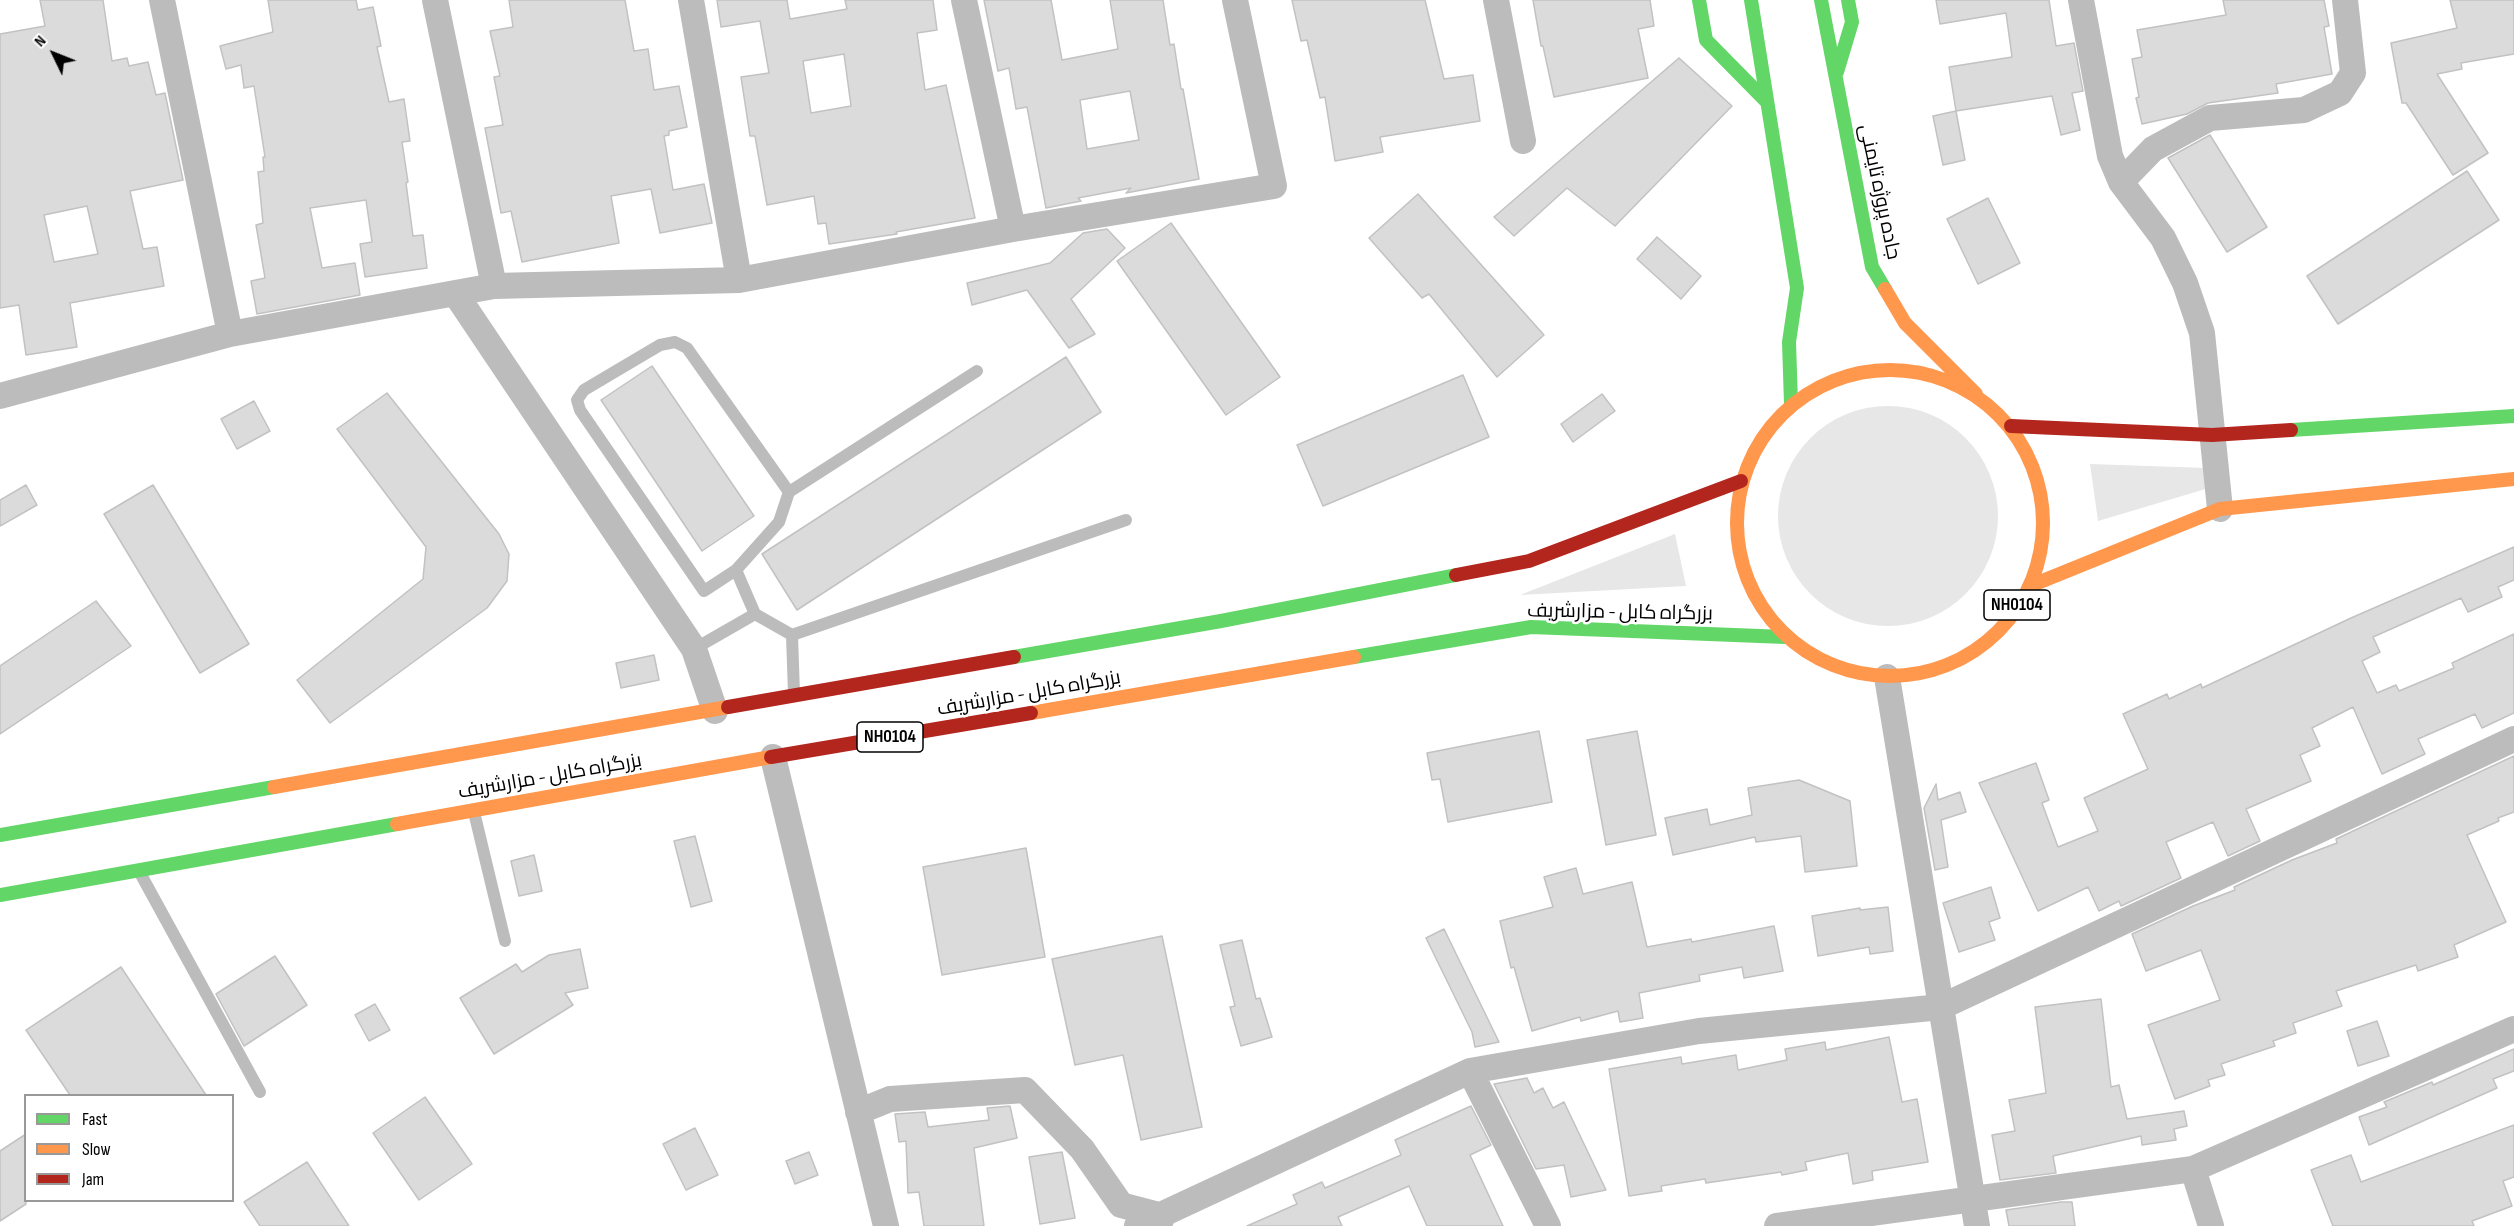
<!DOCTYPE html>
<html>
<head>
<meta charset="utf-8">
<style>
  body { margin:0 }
  #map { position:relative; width:2514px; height:1226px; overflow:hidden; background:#fff; font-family:"Sofia Sans Condensed",sans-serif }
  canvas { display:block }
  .legend { position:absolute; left:24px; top:1094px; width:210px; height:108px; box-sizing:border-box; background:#fff; border:2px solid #999; margin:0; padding:8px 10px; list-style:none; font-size:18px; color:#000 }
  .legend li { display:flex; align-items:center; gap:12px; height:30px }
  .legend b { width:30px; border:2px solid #999 }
  .north { position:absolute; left:24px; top:24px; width:60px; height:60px; -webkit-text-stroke:4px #fff; paint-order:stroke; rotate:313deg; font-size:16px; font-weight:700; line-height:24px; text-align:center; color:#000 }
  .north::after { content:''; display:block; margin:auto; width:21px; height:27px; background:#000; clip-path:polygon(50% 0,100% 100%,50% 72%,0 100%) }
</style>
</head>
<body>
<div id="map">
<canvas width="2514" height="1226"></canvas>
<ul class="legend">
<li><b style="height:8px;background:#63d668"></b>Fast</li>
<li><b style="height:8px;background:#ff974d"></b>Slow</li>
<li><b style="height:8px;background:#b3261e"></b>Jam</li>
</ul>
<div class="north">N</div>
</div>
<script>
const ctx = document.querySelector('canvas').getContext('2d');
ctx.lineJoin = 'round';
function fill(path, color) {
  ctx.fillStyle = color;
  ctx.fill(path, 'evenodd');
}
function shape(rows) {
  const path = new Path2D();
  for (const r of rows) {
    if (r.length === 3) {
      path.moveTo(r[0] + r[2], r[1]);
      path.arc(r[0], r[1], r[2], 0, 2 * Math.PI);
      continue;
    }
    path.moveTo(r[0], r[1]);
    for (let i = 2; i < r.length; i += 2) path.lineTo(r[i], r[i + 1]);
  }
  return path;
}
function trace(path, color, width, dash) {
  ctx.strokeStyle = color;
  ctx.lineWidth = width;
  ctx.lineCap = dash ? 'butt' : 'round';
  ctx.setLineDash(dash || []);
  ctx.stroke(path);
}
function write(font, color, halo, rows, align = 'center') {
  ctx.font = font + ' "Sofia Sans Condensed",Cairo,sans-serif';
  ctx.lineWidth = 5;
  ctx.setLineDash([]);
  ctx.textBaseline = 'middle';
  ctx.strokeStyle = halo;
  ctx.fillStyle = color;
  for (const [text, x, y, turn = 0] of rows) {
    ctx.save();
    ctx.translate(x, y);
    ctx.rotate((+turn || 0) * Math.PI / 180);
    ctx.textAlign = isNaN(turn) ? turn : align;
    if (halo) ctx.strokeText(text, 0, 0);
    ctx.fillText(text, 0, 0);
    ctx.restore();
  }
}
fill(shape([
  [1888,516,110],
  [2090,464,2206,468,2209,488,2098,521],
  [1675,534,1686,586,1520,595]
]), '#e7e7e7');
const building = shape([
  [40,0,103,0,112,61,127,58,129,66,148,62,156,95,165,93,183,180,130,191,143,249,157,247,164,286,70,303,77,347,26,355,19,305,0,308,0,34,45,26,40,0],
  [87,206,98,254,54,262,44,215,87,206],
  [268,0,356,0,358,10,373,7,381,46,377,47,389,102,404,99,410,141,402,142,408,182,406,183,413,236,423,235,427,268,365,277,360,244,372,242,366,200,310,208,322,268,355,263,360,295,257,314,251,281,265,278,256,225,263,223,258,172,264,171,263,157,265,157,254,86,244,88,241,65,226,69,220,46,273,32,268,0],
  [509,0,625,0,634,51,648,49,654,90,679,86,687,127,669,131,669,135,664,136,673,190,704,184,712,223,660,233,651,189,611,196,619,243,522,262,511,211,501,213,485,128,503,125,494,77,500,76,490,31,513,27,509,0],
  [717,0,787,0,790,19,847,9,845,0,933,0,937,30,917,33,925,90,946,85,975,218,896,232,897,234,829,244,826,223,818,224,814,196,767,205,755,136,750,136,741,77,769,73,760,21,721,27,717,0],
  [844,54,851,106,811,113,803,61,844,54],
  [984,0,1051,0,1062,60,1118,49,1110,0,1163,0,1170,45,1174,44,1181,89,1183,89,1199,179,1126,193,1131,188,1078,198,1081,201,1046,208,1027,107,1016,109,1009,68,998,71,984,0],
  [1130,91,1139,140,1087,149,1080,100,1130,91],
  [1292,0,1425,0,1444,79,1473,75,1480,121,1380,137,1383,152,1335,161,1325,97,1320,98,1307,40,1301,41,1292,0],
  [1533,0,1650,0,1654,26,1638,29,1648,78,1554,97,1543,46,1541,46,1533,0],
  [1936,0,2049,0,2056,46,2074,43,2083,91,2072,93,2080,130,2061,135,2052,96,1956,111,1949,67,2012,57,2006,13,1940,24,1936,0],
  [2223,0,2324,0,2329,26,2324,27,2332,74,2276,84,2278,93,2208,103,2187,114,2142,124,2136,98,2139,97,2132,59,2142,57,2137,30,2226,15,2223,0],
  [2450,0,2514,0,2514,54,2461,63,2462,69,2437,74,2488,153,2453,175,2406,103,2402,103,2391,43,2457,28,2450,0],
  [1679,58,1732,106,1615,226,1567,188,1514,236,1494,217,1679,58],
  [1956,111,1965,160,1943,165,1933,116,1956,111],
  [2210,135,2267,227,2227,252,2168,158,2210,135],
  [2467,171,2499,220,2338,324,2307,276,2467,171],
  [1418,194,1544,335,1497,377,1429,294,1422,298,1369,238,1418,194],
  [1988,198,2020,263,1978,284,1947,219,1988,198],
  [1171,223,1280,377,1226,415,1117,261,1171,223],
  [1107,229,1125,248,1071,299,1095,334,1069,348,1027,290,972,305,967,283,1050,263,1083,233,1107,229],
  [1657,237,1701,276,1681,299,1637,259,1657,237],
  [1066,357,1101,412,797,610,762,554,1066,357],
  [652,366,754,516,702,551,601,400,652,366],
  [1463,375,1489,437,1323,506,1297,445,1463,375],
  [387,393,499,534,509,554,507,581,487,608,330,723,297,680,423,579,426,547,337,429,387,393],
  [1602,394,1615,411,1573,442,1561,424,1602,394],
  [254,401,270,431,237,449,221,419,254,401],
  [26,485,37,505,0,526,0,500,26,485],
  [153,485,249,644,200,673,104,514,153,485],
  [2514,547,2514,580,2498,587,2502,597,2468,612,2461,598,2373,637,2380,652,2362,661,2377,693,2396,685,2399,691,2454,668,2452,663,2514,634,2514,713,2482,728,2475,714,2418,739,2425,754,2382,774,2353,707,2312,728,2320,746,2300,755,2311,781,2246,809,2260,841,2228,856,2213,822,2166,842,2181,878,2121,906,2119,901,2099,911,2088,887,2038,911,1979,783,2036,763,2049,800,2042,803,2058,847,2098,831,2084,798,2148,769,2123,714,2167,694,2169,699,2201,684,2202,688,2351,618,2514,547],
  [96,601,131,646,0,734,0,666,96,601],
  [654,655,659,680,621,688,616,663,654,655],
  [1539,731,1552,802,1448,822,1440,779,1432,780,1427,753,1539,731],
  [1637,731,1656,835,1606,845,1587,740,1637,731],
  [2514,756,2514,812,2498,818,2499,821,2467,835,2506,922,2454,945,2458,957,2418,971,2416,965,2336,991,2342,1006,2293,1023,2296,1033,2273,1041,2275,1046,2221,1064,2225,1075,2208,1080,2210,1086,2175,1099,2148,1025,2220,1000,2201,950,2146,971,2132,934,2193,906,2235,890,2234,887,2292,860,2337,843,2336,839,2514,756],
  [1799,780,1850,801,1857,866,1805,872,1801,836,1756,842,1755,837,1673,855,1665,818,1707,809,1710,825,1752,815,1748,788,1799,780],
  [1936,784,1938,800,1960,792,1966,812,1941,820,1948,867,1935,870,1924,808,1936,784],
  [695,836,712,901,691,907,674,841,695,836],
  [1026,848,1045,957,942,975,923,867,1026,848],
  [534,855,542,891,519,896,511,861,534,855],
  [1576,868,1583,894,1632,882,1647,947,1691,939,1692,942,1774,926,1783,971,1744,978,1742,967,1699,975,1700,981,1639,993,1643,1018,1620,1022,1618,1011,1581,1021,1580,1017,1532,1031,1514,967,1511,968,1500,921,1553,907,1544,877,1576,868],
  [1991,887,2000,918,1989,922,1995,940,1959,952,1943,903,1991,887],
  [1888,907,1893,951,1870,954,1869,947,1818,956,1812,916,1860,908,1860,910,1888,907],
  [1444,929,1499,1042,1475,1047,1472,1032,1426,938,1444,929],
  [1162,936,1202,1127,1141,1140,1123,1055,1075,1065,1052,959,1162,936],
  [1242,940,1256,999,1260,998,1272,1037,1241,1046,1230,1007,1235,1006,1220,945,1242,940],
  [580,949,588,988,565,993,573,1005,494,1054,460,998,516,964,522,972,549,955,580,949],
  [275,956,307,1005,244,1046,216,994,275,956],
  [121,967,206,1095,70,1095,26,1030,121,967],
  [2101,999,2111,1087,2119,1085,2127,1119,2184,1111,2187,1126,2174,1129,2176,1140,2142,1145,2141,1136,2053,1156,2056,1173,2000,1180,1992,1135,2015,1131,2009,1100,2046,1093,2035,1007,2101,999],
  [375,1004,390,1030,369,1041,355,1015,375,1004],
  [2377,1021,2389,1056,2358,1066,2347,1031,2377,1021],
  [1889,1037,1902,1102,1917,1099,1928,1162,1872,1171,1873,1180,1853,1184,1848,1153,1805,1162,1807,1170,1782,1175,1781,1172,1706,1183,1705,1179,1661,1186,1662,1191,1629,1196,1609,1069,1681,1057,1682,1064,1736,1055,1738,1070,1787,1060,1785,1049,1825,1042,1826,1050,1889,1037],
  [2514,1049,2514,1071,2493,1079,2497,1088,2369,1145,2359,1117,2387,1107,2384,1102,2432,1082,2433,1085,2514,1049],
  [1527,1078,1534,1093,1543,1088,1553,1108,1564,1102,1606,1190,1571,1197,1564,1165,1536,1169,1494,1084,1527,1078],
  [425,1097,472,1164,419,1200,373,1133,425,1097],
  [1010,1106,1017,1138,974,1148,984,1226,924,1226,919,1192,908,1193,906,1141,899,1142,895,1114,925,1112,928,1127,989,1120,987,1108,1010,1106],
  [1471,1106,1491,1145,1470,1155,1503,1226,1427,1226,1409,1186,1338,1217,1342,1226,1247,1226,1297,1204,1293,1195,1322,1182,1325,1188,1401,1155,1395,1140,1471,1106],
  [2514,1125,2514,1177,2503,1181,2512,1206,2472,1221,2474,1226,2333,1226,2311,1170,2351,1155,2361,1182,2514,1125],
  [695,1128,718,1175,686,1190,663,1144,695,1128],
  [26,1134,26,1204,0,1221,0,1151,26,1134],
  [809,1152,818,1175,795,1184,786,1161,809,1152],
  [1062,1152,1075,1218,1040,1224,1029,1157,1062,1152],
  [307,1162,349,1226,260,1226,244,1202,307,1162],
  [2061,1202,2072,1202,2075,1226,2009,1226,2006,1210,2061,1202]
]);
fill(building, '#dbdbdb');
trace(building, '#c2c2c2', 1.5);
trace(shape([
  [789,492,687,348,675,342,660,345,584,390,577,400,580,410,704,591,736,570,779,522,789,492,977,371],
  [736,570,755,614,792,635,1126,520],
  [792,635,794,694],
  [694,649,755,614],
  [474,812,505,941],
  [139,871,260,1092]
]), '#bcbcbc', 12);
trace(shape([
  [162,0,230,334],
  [435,0,494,286],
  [691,0,739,280],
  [964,0,1013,229],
  [1496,0,1523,141],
  [2081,0,2110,156,2121,182,2163,238,2185,283,2202,333,2220,509],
  [2121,182,2153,149,2210,118,2304,110,2340,93,2353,73,2345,0],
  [455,293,694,649,715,711],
  [0,396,230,334,494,286,739,280,1013,229,1274,186,1235,0],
  [1887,677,1977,1226],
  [773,757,886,1226],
  [1470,1071,1548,1226],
  [858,1112,890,1099,1025,1090,1082,1149,1121,1205,1159,1215,1161,1220],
  [2193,1169,2211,1226],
  [1137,1226,1470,1071,1699,1031,1941,1007,2514,739],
  [1777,1226,2193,1169,2514,1029]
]), '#bcbcbc', 26);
trace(shape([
  [1699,0,1706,40,1767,102],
  [1751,0,1797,288,1789,342,1791,404],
  [1821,0,1872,267,1885,289],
  [1837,72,1852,22,1848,0],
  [2291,430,2514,416],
  [1014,657,1221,621,1456,575],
  [1354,657,1531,627,1785,637],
  [0,835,274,787],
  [0,895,397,824]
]), '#63d668', 14);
trace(shape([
  [1885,289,1905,323,1976,394],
  [1890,523,153],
  [2030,586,2220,509,2514,479],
  [1031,713,1354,657],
  [274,787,728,707],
  [397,824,771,757]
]), '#ff974d', 14);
trace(shape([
  [2011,426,2212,435,2291,430],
  [1456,575,1529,561,1741,481],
  [728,707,1014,657],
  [771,757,1031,713]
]), '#b3261e', 14);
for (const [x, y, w] of [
  [2017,605,66],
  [890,737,66]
]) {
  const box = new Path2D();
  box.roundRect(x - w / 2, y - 15, w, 30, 4.5);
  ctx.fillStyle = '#fff';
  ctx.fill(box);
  trace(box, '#000', 1.5);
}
write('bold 18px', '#000', null, [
  ["NH0104",2017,605],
  ["NH0104",890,737]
]);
write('20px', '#000', '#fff', [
  ["جاده پروژه تایمنی",1879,192,78],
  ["بزرگراه کابل - مزارشریف",1620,613,1],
  ["بزرگراه کابل - مزارشریف",1029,694,-10],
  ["بزرگراه کابل - مزارشریف",550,777,-10]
]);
</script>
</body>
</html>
